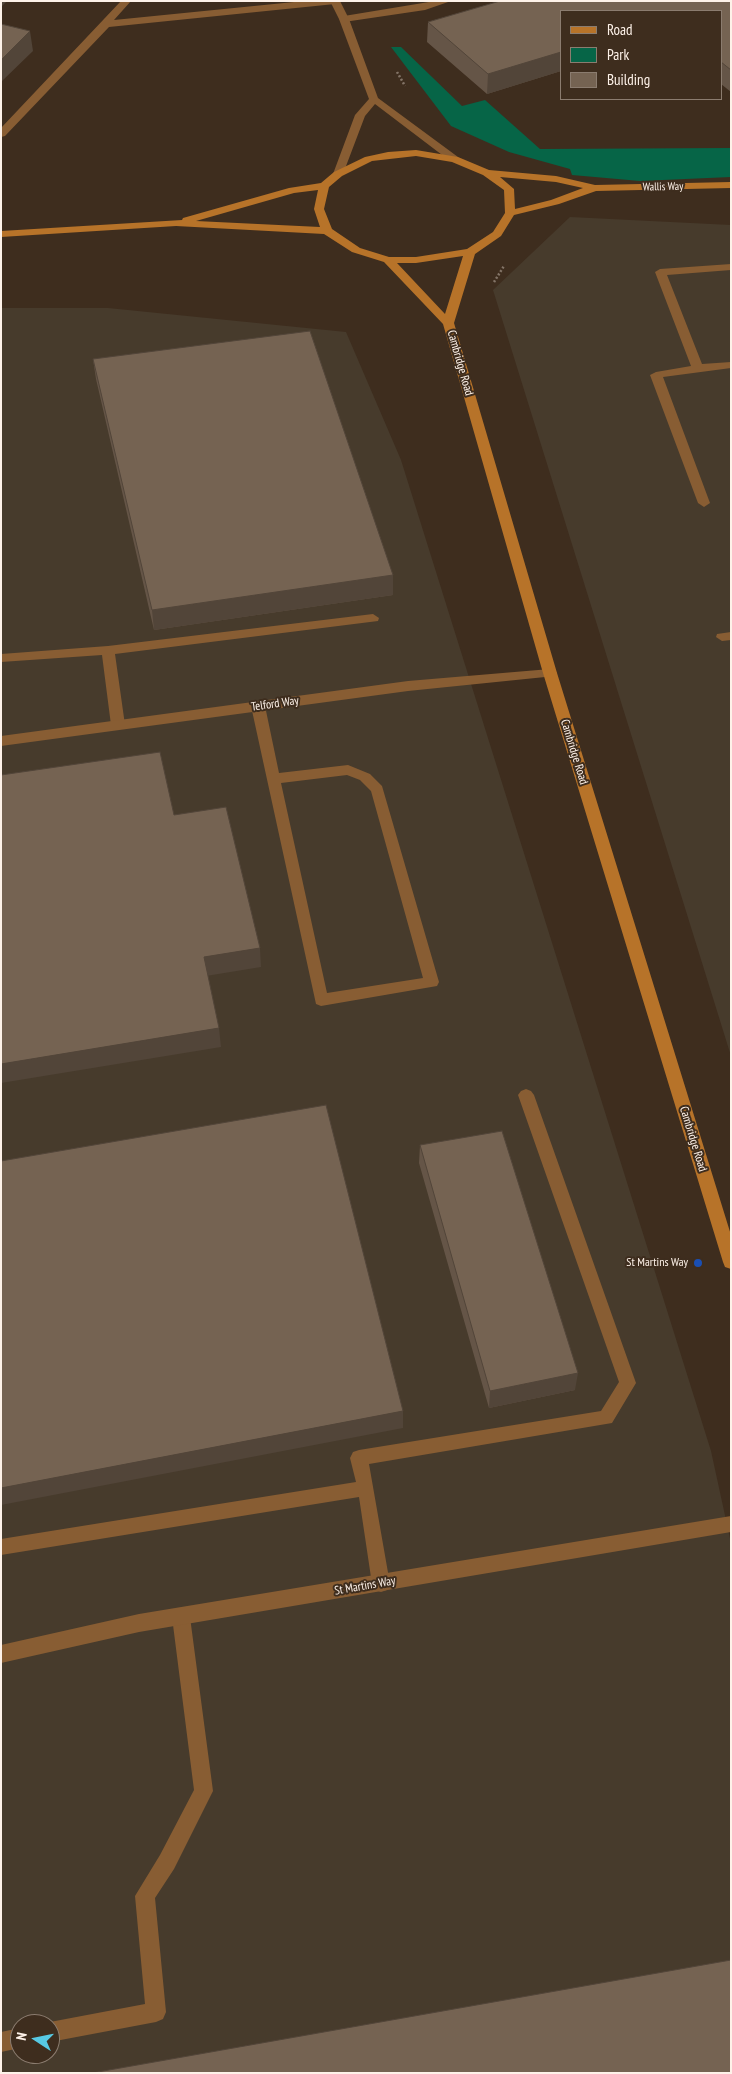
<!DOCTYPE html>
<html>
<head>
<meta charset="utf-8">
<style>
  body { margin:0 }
  #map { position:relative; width:732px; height:2074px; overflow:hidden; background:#3e2d1e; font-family:"PT Sans Narrow",sans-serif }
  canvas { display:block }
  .frame { position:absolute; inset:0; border:2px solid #fef2e9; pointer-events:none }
  .legend { position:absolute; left:560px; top:10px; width:162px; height:90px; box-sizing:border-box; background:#3e2d1e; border:1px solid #8b7c6f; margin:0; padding:6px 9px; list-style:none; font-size:15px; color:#fef2e9 }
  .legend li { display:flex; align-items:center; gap:10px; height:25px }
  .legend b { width:25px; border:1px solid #8b7c6f }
  .north { position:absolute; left:10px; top:2014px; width:50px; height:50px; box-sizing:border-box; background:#3e2d1e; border:1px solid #8b7c6f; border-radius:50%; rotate:281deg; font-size:14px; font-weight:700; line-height:20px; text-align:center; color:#fef2e9 }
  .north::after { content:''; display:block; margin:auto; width:18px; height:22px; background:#57c9e3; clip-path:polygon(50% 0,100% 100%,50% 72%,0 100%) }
</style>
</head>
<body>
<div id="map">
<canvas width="732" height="2074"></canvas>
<div class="frame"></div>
<ul class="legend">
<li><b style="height:6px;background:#b77329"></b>Road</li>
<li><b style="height:14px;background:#066547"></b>Park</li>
<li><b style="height:14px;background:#756352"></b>Building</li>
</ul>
<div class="north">N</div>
</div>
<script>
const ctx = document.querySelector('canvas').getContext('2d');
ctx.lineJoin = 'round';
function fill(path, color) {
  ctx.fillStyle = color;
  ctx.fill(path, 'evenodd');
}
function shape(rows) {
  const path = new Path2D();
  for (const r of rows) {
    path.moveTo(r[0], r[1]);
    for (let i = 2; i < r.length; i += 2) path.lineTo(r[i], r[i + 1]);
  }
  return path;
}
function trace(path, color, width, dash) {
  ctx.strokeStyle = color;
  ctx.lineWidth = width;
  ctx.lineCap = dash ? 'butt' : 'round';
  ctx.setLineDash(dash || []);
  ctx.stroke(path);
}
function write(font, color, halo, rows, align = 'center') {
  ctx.font = font + ' "PT Sans Narrow",sans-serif';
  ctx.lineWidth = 4;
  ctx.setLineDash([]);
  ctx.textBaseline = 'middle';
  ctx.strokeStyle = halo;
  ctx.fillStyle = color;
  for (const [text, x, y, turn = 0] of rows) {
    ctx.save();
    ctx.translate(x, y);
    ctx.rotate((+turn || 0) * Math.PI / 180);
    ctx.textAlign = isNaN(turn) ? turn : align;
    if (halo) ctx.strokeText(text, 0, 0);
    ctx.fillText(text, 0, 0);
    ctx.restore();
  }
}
fill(shape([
  [570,217,731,225,731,1056,493,290],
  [1,308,108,308,346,332,401,460,711,1451,731,1543,731,2073,1,2073],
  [20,2024,50,2024,50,2054,20,2054]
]), '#473b2c');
fill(shape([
  [391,47,401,47,462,106,485,100,540,149,731,148,731,177,640,181,572,175,570,169,509,152,451,126]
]), '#066547');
trace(shape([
  [397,72,405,86],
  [494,282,504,266]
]), '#837467', 2.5, [2, 2]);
fill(shape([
  [121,1,131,1,114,20,304,1,340,1,335,4,109,27,5,136,1,137,1,128,121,1],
  [435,1,451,1,425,10,344,22,339,19,344,16,435,1],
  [731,264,731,270,667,275,702,364,731,362,731,368,663,377,710,503,704,507,698,503,650,375,656,372,691,366,655,272,660,269,731,264],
  [373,614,379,618,378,621,115,654,125,725,123,728,118,730,113,728,111,725,102,655,1,662,1,654,108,646,373,614],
  [731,632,731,640,722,641,716,637,717,634,731,632],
  [258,701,263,703,265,706,279,773,348,765,370,774,382,786,439,982,437,986,321,1006,316,1004,251,706,253,703,258,701],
  [347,775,360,780,371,791,423,978,327,993,281,783,347,775],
  [526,1089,531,1091,534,1095,636,1383,612,1423,369,1464,390,1584,387,1590,381,1592,375,1590,372,1584,359,1497,1,1555,1,1539,356,1482,350,1458,353,1452,359,1450,601,1411,619,1382,518,1095,521,1091,526,1089],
  [181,1608,187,1611,190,1617,213,1791,174,1869,155,1898,166,2012,163,2019,156,2022,50,2042,50,2024,45,2024,50,2022,145,2004,135,1896,160,1855,194,1790,172,1617,175,1611,181,1608],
  [20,2028,20,2048,1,2052,1,2032,20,2028]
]), '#885d33');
fill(shape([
  [330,1,340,1,349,19,378,98,458,157,459,159,458,161,450,161,375,104,365,116,343,174,338,177,334,176,333,174,355,115,369,99,339,19,330,1],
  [550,669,555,670,557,673,555,676,408,691,1,746,1,736,408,681,550,669],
  [731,1516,731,1532,139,1632,1,1663,1,1645,139,1614,731,1516]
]), '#885d33');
fill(shape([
  [416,150,458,157,489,170,556,176,595,185,731,182,731,188,596,191,559,204,514,215,501,236,475,254,454,323,557,673,731,1235,731,1269,725,1267,723,1262,543,673,443,324,384,262,352,252,324,234,176,226,1,237,1,231,182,220,183,218,289,188,321,183,334,172,365,157,388,152,416,150],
  [416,156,452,162,483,175,504,190,505,213,493,232,467,249,416,257,389,257,360,248,332,229,324,209,329,187,342,176,372,161,416,156],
  [500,177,556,182,583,188,551,200,515,209,514,189,500,177],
  [318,190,314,209,320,227,196,221,294,193,318,190],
  [463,256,445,314,397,263,416,263,463,256]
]), '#b77329');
fill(shape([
  [500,1,731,1,731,92,721,84,721,11,561,11,561,71,487,94,427,42,428,22],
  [93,359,393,575,393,595,154,630,96,379],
  [420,1145,575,1390,489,1408,419,1163]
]), '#655547');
fill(shape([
  [1,1,7,1,1,7],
  [30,31,33,51,1,82,1,60],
  [561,52,561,71,487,94,488,74],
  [393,575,393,595,154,630,152,610],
  [260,948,261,967,206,976,204,957],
  [219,1028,221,1047,1,1083,1,1064],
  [578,1373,575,1390,489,1408,490,1391],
  [403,1411,403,1428,1,1505,1,1488]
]), '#524539');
const building = shape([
  [500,1,731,1,731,70,721,62,721,11,561,11,561,52,488,74,428,22,500,1],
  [1,24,30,31,1,60,1,24],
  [310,331,393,575,152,610,93,359,310,331],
  [160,752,174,815,226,807,260,948,204,957,219,1028,1,1064,1,775,160,752],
  [326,1105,403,1411,1,1488,1,1161,326,1105],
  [502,1131,578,1373,490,1391,420,1145,502,1131],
  [731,1960,731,2073,92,2073,731,1960]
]);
fill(building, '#756352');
trace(building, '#524539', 1);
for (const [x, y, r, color] of [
  [698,1263,5,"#1a4fb4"]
]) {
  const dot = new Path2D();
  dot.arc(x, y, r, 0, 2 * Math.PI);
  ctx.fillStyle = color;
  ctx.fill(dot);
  trace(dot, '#3e2d1e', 2);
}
write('11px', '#fef2e9', '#3e2d1e', [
  ["Wallis Way",663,187,-1]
]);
write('12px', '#fef2e9', '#3e2d1e', [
  ["Cambridge Road",460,363,74],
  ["Telford Way",275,704,-8],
  ["Cambridge Road",574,752,73],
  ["Cambridge Road",693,1139,73],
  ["St Martins Way",365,1586,-10]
]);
write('12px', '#fef2e9', '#3e2d1e', [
  ["St Martins Way",688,1263]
], 'right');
</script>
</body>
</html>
